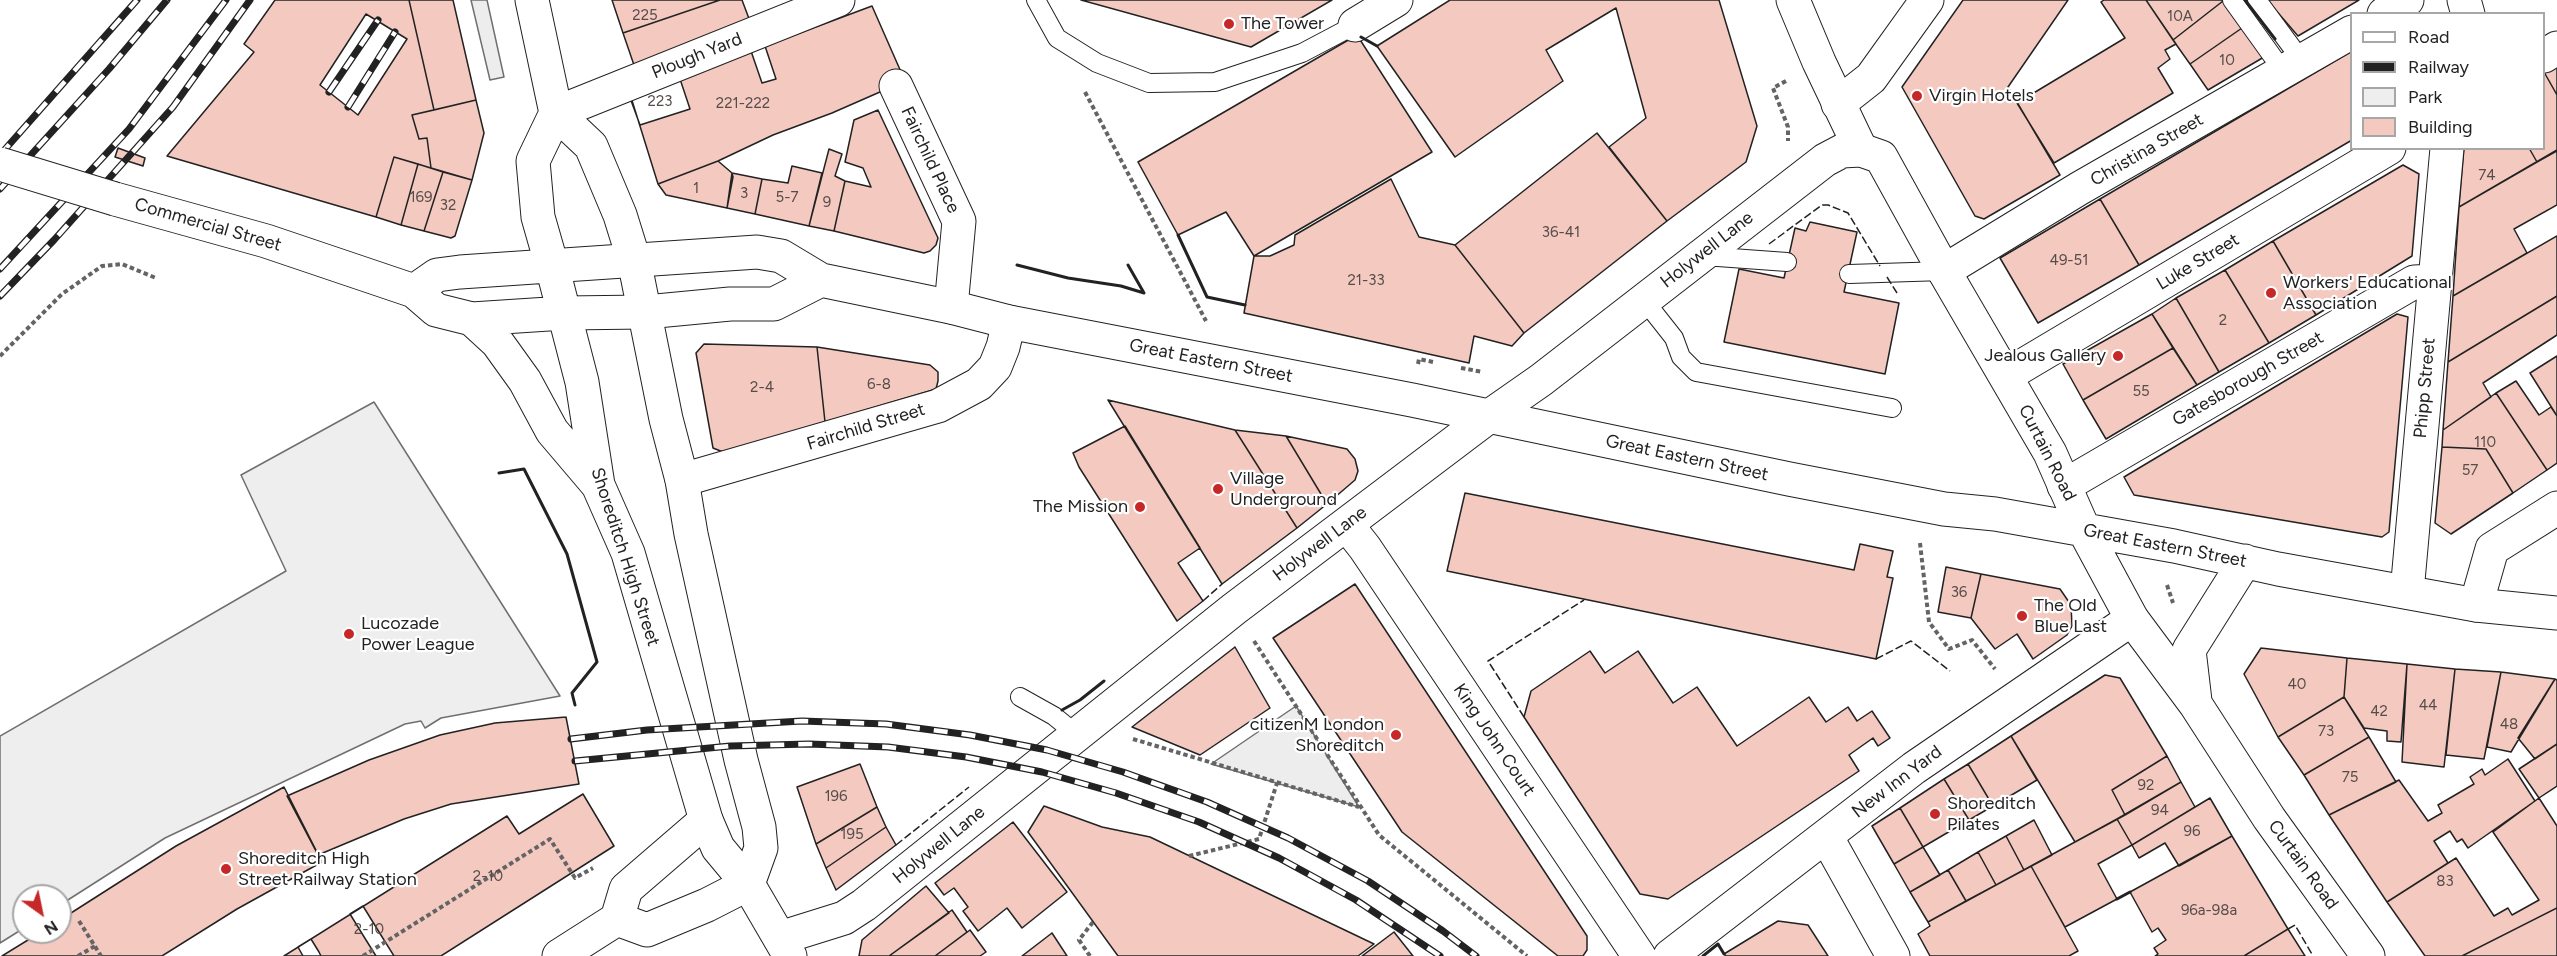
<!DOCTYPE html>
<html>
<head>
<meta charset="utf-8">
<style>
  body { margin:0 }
  #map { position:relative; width:2557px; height:956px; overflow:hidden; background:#fff; font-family:Figtree,sans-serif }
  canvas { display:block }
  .legend { position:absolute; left:2350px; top:12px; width:195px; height:138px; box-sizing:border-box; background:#fff; border:2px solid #a7a7a7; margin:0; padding:8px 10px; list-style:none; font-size:18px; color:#222 }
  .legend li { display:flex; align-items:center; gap:12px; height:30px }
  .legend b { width:30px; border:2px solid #a7a7a7 }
  .north { position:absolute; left:12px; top:884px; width:60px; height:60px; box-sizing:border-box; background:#fff; border:2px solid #a7a7a7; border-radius:50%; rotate:147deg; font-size:16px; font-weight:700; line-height:24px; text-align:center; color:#222 }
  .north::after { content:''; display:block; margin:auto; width:21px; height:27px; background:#c62828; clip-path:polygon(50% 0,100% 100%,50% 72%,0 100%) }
</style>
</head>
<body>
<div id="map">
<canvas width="2557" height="956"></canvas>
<ul class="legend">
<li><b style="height:8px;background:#fff"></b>Road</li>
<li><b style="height:8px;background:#222"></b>Railway</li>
<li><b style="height:16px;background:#eee"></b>Park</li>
<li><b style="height:16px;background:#f3c9c0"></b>Building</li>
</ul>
<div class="north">N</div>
</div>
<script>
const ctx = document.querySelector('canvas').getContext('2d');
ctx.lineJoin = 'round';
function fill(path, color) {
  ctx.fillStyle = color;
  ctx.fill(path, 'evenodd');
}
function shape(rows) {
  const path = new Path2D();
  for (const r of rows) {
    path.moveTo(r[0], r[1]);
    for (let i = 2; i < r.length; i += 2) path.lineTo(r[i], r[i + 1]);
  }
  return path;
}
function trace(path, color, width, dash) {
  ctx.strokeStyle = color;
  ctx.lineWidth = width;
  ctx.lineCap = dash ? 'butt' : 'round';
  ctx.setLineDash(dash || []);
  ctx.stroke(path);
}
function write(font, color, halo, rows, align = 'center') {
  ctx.font = font + ' Figtree,sans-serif';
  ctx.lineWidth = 4.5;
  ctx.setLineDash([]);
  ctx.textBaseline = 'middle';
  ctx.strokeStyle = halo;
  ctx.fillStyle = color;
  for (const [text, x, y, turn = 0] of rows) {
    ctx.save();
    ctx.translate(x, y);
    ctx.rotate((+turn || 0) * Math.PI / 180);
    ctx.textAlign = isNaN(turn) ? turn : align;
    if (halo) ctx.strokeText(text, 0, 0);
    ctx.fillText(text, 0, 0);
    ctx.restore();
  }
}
const green = shape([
  [374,402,560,696,441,718,425,728,421,721,405,724,165,838,60,905,60,896,24,896,24,928,0,943,0,736,286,571,241,475,374,402]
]);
fill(green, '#eee');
trace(green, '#6f6f6f', 1.5);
const parking = shape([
  [471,0,487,0,504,77,490,80,471,0],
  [1296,706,1359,807,1211,764,1296,706]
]);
fill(parking, '#ededed');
trace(parking, '#6f6f6f', 1.5);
const building = shape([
  [275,0,409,0,434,110,412,115,419,139,427,138,431,168,394,157,376,217,167,156,254,52,244,44,275,0],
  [366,14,407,39,358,115,320,85,366,14],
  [409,0,453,0,476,100,434,110,409,0],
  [612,0,720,0,623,33,612,0],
  [720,0,742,0,751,24,635,68,623,33,720,0],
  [1081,0,1332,0,1251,47,1081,0],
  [1450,0,1719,0,1757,126,1746,162,1667,221,1609,147,1646,118,1616,8,1546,50,1563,81,1455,157,1377,46,1450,0],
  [1963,0,2068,0,2008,87,2060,175,1984,219,1975,216,1902,87,1963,0],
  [2104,0,2146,0,2176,44,2165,50,2170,59,2158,68,2173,93,2054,163,2017,103,2125,38,2101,2,2104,0],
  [2146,0,2222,0,2223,1,2173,40,2146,0],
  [2267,0,2359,0,2298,36,2267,0],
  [2223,1,2242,28,2190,64,2173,40,2223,1],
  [872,6,905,81,832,113,773,135,718,161,658,184,630,94,751,51,762,83,776,79,765,46,872,6],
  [2242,28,2264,57,2208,90,2190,64,2242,28],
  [1357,35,1432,152,1254,256,1226,212,1178,235,1138,162,1357,35],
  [2352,51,2352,140,2139,265,2100,199,2352,51],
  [2557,65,2557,95,2544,72,2557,65],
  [2544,72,2557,95,2557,151,2537,162,2529,148,2544,148,2544,72],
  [679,76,690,109,640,125,629,95,679,76],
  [476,100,484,133,472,180,431,168,427,138,419,139,412,115,476,100],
  [878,110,938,238,936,245,930,251,924,253,834,231,845,181,871,187,863,168,845,162,854,120,878,110],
  [1597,133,1667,221,1524,333,1455,245,1597,133],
  [118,148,145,158,143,166,115,157,118,148],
  [2464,148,2529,148,2537,162,2459,207,2464,148],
  [829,149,842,154,835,176,845,181,834,231,809,226,829,149],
  [2557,150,2557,205,2514,229,2527,253,2453,296,2459,207,2557,150],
  [394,157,418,164,401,225,376,217,394,157],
  [718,161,732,173,733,177,727,208,666,195,658,184,718,161],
  [418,164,443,172,424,231,401,225,418,164],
  [2403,165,2419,174,2412,256,2316,315,2273,241,2403,165],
  [792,166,822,173,809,226,755,214,762,179,788,183,792,166],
  [443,172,472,180,455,236,451,238,424,231,443,172],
  [732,173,762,179,755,214,727,208,732,173],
  [1391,179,1419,237,1455,245,1524,333,1512,346,1474,336,1469,363,1244,313,1254,256,1270,256,1294,245,1295,235,1391,179],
  [2100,199,2139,265,2038,323,2000,258,2100,199],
  [1810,222,1857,232,1844,292,1899,303,1885,374,1724,342,1739,269,1784,278,1795,228,1806,231,1810,222],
  [2557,236,2557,296,2448,362,2453,296,2557,236],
  [2273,241,2316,315,2269,343,2225,270,2273,241],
  [2225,270,2269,343,2219,372,2176,298,2225,270],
  [2557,296,2557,335,2483,383,2491,397,2443,430,2448,362,2557,296],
  [2176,298,2219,372,2197,385,2152,314,2176,298],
  [2152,314,2173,348,2083,400,2063,364,2152,314],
  [2397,314,2408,317,2389,532,2382,537,2134,495,2124,477,2397,314],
  [704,344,817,347,825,422,723,452,713,448,696,353,704,344],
  [817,347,930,365,938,372,938,381,936,389,825,422,817,347],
  [2173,348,2197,385,2106,439,2083,400,2173,348],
  [2557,356,2557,416,2530,373,2557,356],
  [2516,381,2539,415,2551,407,2557,416,2557,463,2547,470,2496,393,2516,381],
  [2496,393,2547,470,2513,493,2486,449,2442,447,2443,430,2496,393],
  [1108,400,1235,430,1297,528,1222,584,1108,400],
  [1125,426,1200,548,1178,563,1203,601,1177,621,1079,467,1073,453,1125,426],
  [1235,430,1286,436,1327,504,1297,528,1235,430],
  [1286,436,1347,449,1355,459,1358,471,1355,480,1327,504,1286,436],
  [2442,447,2486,449,2513,493,2451,534,2435,523,2442,447],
  [1465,493,1854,570,1860,544,1893,551,1887,577,1893,578,1876,659,1447,571,1465,493],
  [1946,567,1981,574,1971,618,1938,612,1946,567],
  [1981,574,2060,589,2071,605,2072,626,2067,635,2033,659,2017,634,1995,649,1971,618,1981,574],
  [1355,584,1587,936,1587,950,1583,956,1558,956,1402,832,1273,638,1355,584],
  [1235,647,1270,708,1200,755,1132,727,1235,647],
  [2261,648,2347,658,2344,697,2278,737,2244,674,2261,648],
  [1590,651,1605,673,1638,651,1673,703,1697,687,1737,746,1809,697,1826,722,1848,707,1857,721,1872,711,1890,738,1878,746,1873,738,1849,755,1859,771,1668,899,1640,894,1524,717,1531,691,1590,651],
  [2347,658,2407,664,2401,742,2387,741,2387,731,2364,728,2344,697,2347,658],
  [2407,664,2455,669,2444,767,2402,762,2407,664],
  [2455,669,2501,672,2484,759,2446,755,2455,669],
  [2501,672,2555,679,2511,752,2487,747,2501,672],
  [2105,675,2120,678,2167,756,2112,790,2125,815,2075,842,2011,736,2105,675],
  [2555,679,2557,680,2557,744,2535,759,2518,738,2555,679],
  [2344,697,2369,737,2304,775,2278,737,2344,697],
  [566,717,579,784,451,804,404,819,318,855,287,796,369,760,440,735,495,723,566,717],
  [2011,736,2037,780,1993,806,1968,764,2011,736],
  [2369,737,2396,782,2329,815,2304,775,2369,737],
  [2557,744,2557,786,2539,798,2519,769,2557,744],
  [2167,756,2181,782,2125,815,2112,790,2167,756],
  [2508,759,2535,801,2468,848,2462,839,2457,842,2450,831,2434,841,2448,863,2387,902,2329,815,2399,780,2428,821,2442,813,2438,805,2474,784,2470,777,2482,769,2485,775,2508,759],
  [860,764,877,807,816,844,797,787,860,764],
  [1968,764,1993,806,1969,820,1944,779,1968,764],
  [1944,779,1969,820,1923,847,1900,808,1944,779],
  [2181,782,2195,807,2132,845,2117,819,2181,782],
  [284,787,322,862,237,909,162,956,2,956,41,932,60,932,60,920,176,846,284,787],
  [583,794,614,846,441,956,284,956,507,816,519,834,583,794],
  [2210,798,2232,836,2179,866,2165,843,2139,858,2132,845,2210,798],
  [2539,798,2557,826,2557,908,2462,956,2425,956,2387,902,2456,858,2494,916,2508,908,2512,915,2539,900,2493,832,2539,798],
  [1044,806,1102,827,1150,837,1374,944,1358,956,1118,956,1028,832,1044,806],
  [877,807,886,827,826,868,816,844,877,807],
  [1900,808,1923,847,1894,864,1872,826,1900,808],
  [2117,819,2132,845,2098,864,2117,899,2065,927,2031,866,2117,819],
  [2034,820,2052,855,2024,870,2006,836,2034,820],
  [1013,822,1067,892,1022,928,1007,908,978,931,963,911,968,907,954,888,944,895,935,883,1013,822],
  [886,827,896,845,836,890,826,868,886,827],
  [2006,836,2024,870,1996,885,1978,852,2006,836],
  [2232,836,2288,929,2244,956,2155,956,2158,954,2154,948,2166,940,2158,928,2152,932,2130,892,2232,836],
  [1923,847,1940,875,1910,892,1894,864,1923,847],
  [1978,852,1996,885,1966,901,1948,870,1978,852],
  [2031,866,2078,951,2069,956,1930,956,1918,934,1930,926,1928,922,2031,866],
  [1948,870,1966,901,1928,922,1910,892,1948,870],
  [926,886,949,913,889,956,859,956,862,940,926,886],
  [363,906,379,932,394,956,376,956,366,940,350,914,363,906],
  [2557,908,2557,956,2462,956,2557,908],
  [952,910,967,932,935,956,889,956,952,910],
  [1778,921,1808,925,1828,956,1726,956,1724,954,1778,921],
  [2288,929,2305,956,2244,956,2288,929],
  [970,930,986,952,980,956,935,956,970,930],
  [1394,932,1413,956,1362,956,1394,932],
  [1052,933,1067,956,1022,956,1052,933],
  [311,939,319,952,321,956,303,956,298,947,311,939]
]);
fill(building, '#f3c9c0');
trace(building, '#222', 1.5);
const lane = shape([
  [1036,0,1057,38,1097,63,1149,83,1215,82,1302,53,1355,25],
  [2232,0,2283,71],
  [2257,0,2302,61],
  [1704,256,1787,262],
  [1849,274,1944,271],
  [1644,300,1674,338,1681,357,1696,372,1892,408],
  [1020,697,1054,716,1076,734]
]);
const street = shape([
  [2464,0,2468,14],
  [2384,14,2407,0],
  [1355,25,1396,0],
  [2544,56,2557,48],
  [896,86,959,221,951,307],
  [1838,104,1871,78,1927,0],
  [556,113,838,0],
  [1944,271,2080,188,2352,32],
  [2007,375,2389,148],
  [682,480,938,406,979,384,995,367,1003,347,1009,322],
  [2064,486,2414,282,2434,281],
  [1347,525,1365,548,1639,956],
  [2407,592,2447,148],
  [2476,605,2492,549,2557,508],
  [1826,836,1893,956],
  [1670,956,1914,768,2132,619]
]);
const secondary = shape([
  [1793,0,1819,62,1861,150],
  [780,938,844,918,864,905,1234,609,1488,417]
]);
const primary = shape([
  [532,0,556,113,591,146,620,215,634,260,666,419,682,480,691,534,741,760,759,827,761,848,748,884,707,905,647,930,617,919],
  [552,266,538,217,533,161,556,113],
  [559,956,617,919,626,889,706,820]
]);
const highway = shape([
  [115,199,266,241,414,291,436,310,472,319,564,313,646,312,730,304,774,304,821,280],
  [552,266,582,382,598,485,628,553,706,820,718,848,748,884,790,956],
  [414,291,437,275,460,272,757,252,781,256,821,280,951,307,1009,322,1412,400,1789,479,1944,509,1995,514,2174,546,2278,569,2476,605,2557,613],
  [472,319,497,342,525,381,552,431,597,484],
  [1488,417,1541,380,1825,160,1842,151,1861,150,1881,157,1944,271,2050,453,2084,530,2132,619,2196,705,2269,818,2368,956],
  [2195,701,2189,650,2245,561]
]);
trace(lane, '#222', 20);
trace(street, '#222', 35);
trace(secondary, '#222', 35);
trace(primary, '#222', 35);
trace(highway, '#222', 35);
trace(shape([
  [1786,81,1773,88,1788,127,1788,141],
  [1085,92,1206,321],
  [0,356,62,294,102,266,122,264,156,278],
  [1418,364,1419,359,1433,362],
  [1461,368,1483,372],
  [1920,543,1929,622,1949,649,1972,640,1995,669],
  [2167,585,2173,603],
  [1254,641,1379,835,1527,956],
  [1133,739,1359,807],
  [1189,856,1259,839,1277,783],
  [79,921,101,956],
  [78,956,95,946],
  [363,956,550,839,575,878,593,868],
  [1090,956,1079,940,1093,922]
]), '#646464', 4, [4.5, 3]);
trace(lane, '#fff', 18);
trace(street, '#fff', 33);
trace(secondary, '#fff', 33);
trace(primary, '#fff', 33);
trace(highway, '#fff', 33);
const rail = shape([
  [329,92,378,20],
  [348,107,395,32],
  [0,155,137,0],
  [0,189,109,69,167,0],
  [0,269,129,129,226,0],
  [0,296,54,240,173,107,250,0],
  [571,739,647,730,802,721,886,724,970,735,1047,750,1123,772,1207,802,1288,838,1368,881,1443,931,1476,956],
  [575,761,730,746,809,744,888,747,966,757,1042,772,1116,793,1199,822,1279,858,1356,900,1440,956]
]);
trace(rail, '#222', 7);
trace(rail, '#fff', 4.5, [14]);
const highwayBridge = shape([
  [0,164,115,199]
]);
trace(highwayBridge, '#222', 35, []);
trace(highwayBridge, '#fff', 33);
trace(shape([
  [1769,244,1822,205,1828,205,1848,213,1880,266],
  [1887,277,1897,293],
  [1203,601,1222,584],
  [1876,659,1911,641,1950,671],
  [1524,717,1488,661,1584,600],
  [896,845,969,787],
  [2288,929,2295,925,2313,956]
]), '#222', 1.5, [8, 3]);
trace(shape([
  [2245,0,2275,39],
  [1361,37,1377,46],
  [1178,235,1207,297,1245,305],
  [1017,265,1068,278,1121,286,1144,293,1128,265],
  [499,473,524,469,567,554,597,662,572,693,575,705],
  [1062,710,1080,700,1104,681],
  [2117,899,2130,892],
  [1703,956,1718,944,1724,954]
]), '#222', 3);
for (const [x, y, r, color] of [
  [1229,24,6,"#c62828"],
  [1917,96,6,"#c62828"],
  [2271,293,6,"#c62828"],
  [2118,356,6,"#c62828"],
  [1218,489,6,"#c62828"],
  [1140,507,6,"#c62828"],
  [2022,616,6,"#c62828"],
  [349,634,6,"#c62828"],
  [1396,735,6,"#c62828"],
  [1935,814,6,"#c62828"],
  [226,869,6,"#c62828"]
]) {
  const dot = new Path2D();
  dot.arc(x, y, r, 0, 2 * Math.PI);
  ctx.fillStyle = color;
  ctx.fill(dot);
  trace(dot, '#fff', 2);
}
write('15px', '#564c4a', null, [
  ["225",645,16],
  ["10A",2180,17],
  ["10",2227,61],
  ["223",660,102],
  ["221-222",743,104],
  ["74",2487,176],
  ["1",696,189],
  ["3",744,194],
  ["169",421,198],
  ["5-7",787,198],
  ["9",827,203],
  ["32",448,206],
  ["36-41",1561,233],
  ["49-51",2069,261],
  ["21-33",1366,281],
  ["2",2223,321],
  ["6-8",879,385],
  ["2-4",762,388],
  ["55",2141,392],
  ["110",2485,443],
  ["57",2470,471],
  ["36",1959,593],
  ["40",2297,685],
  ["44",2428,706],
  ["42",2379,712],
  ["48",2509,725],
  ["73",2326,732],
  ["75",2350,778],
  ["92",2146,786],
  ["196",836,797],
  ["94",2160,811],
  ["96",2192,832],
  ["195",852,835],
  ["2-10",488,877],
  ["83",2445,882],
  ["96a-98a",2209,911],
  ["2-10",369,930]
]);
write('18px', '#222', '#fff', [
  ["The Tower",1241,24],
  ["Virgin Hotels",1929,96],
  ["Workers' Educational",2283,283],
  ["Association",2283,304],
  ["Jealous Gallery",2106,356,"right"],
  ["Village",1230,479],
  ["Underground",1230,500],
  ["The Mission",1128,507,"right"],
  ["The Old",2034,606],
  ["Blue Last",2034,627],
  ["Lucozade",361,624],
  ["Power League",361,645],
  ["citizenM London",1384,725,"right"],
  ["Shoreditch",1384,746,"right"],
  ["Shoreditch",1947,804],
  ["Pilates",1947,825],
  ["Shoreditch High",238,859],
  ["Street Railway Station",238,880]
], 'left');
write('18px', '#222', '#fff', [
  ["Plough Yard",697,56,-22],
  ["Christina Street",2147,150,-30],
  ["Fairchild Place",930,160,65],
  ["Commercial Street",208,225,16],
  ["Holywell Lane",1707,250,-38],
  ["Luke Street",2198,262,-31],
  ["Great Eastern Street",1211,361,11],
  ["Gatesborough Street",2248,379,-30],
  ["Phipp Street",2425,388,-85],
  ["Fairchild Street",866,427,-17],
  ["Curtain Road",2047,453,63],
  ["Great Eastern Street",1687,458,12],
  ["Holywell Lane",1320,544,-37],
  ["Great Eastern Street",2165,546,11],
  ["Shoreditch High Street",625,557,72],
  ["King John Court",1494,740,56],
  ["New Inn Yard",1897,782,-37],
  ["Holywell Lane",939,845,-39],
  ["Curtain Road",2303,865,54]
]);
</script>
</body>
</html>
